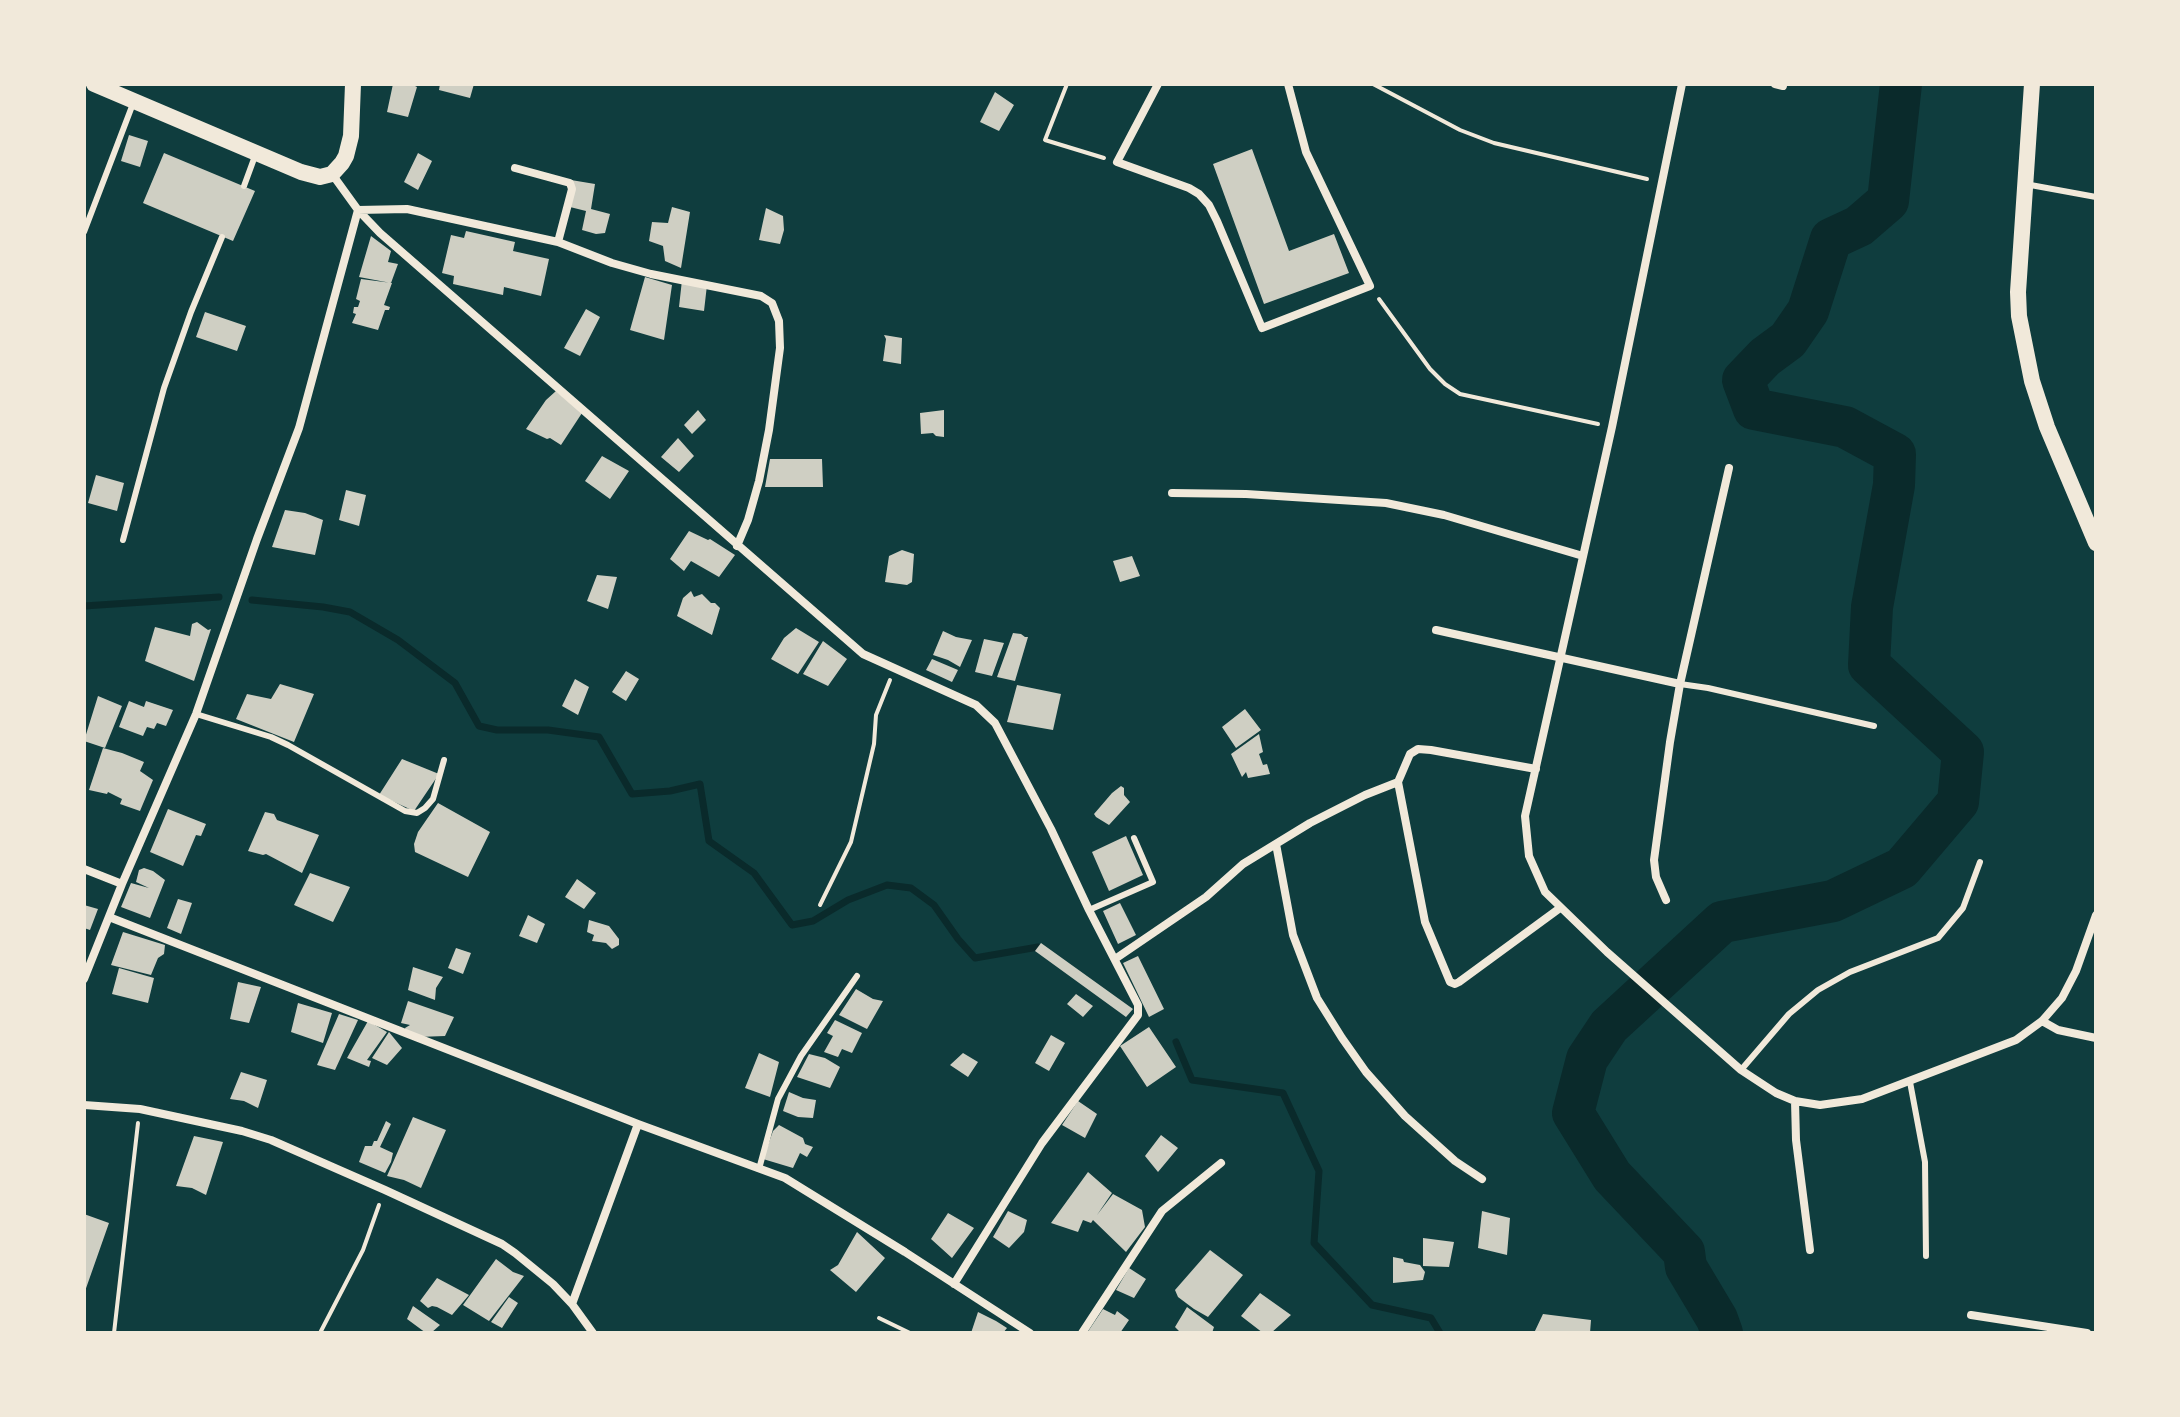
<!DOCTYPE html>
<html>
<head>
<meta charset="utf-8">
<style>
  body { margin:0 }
  #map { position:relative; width:2180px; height:1417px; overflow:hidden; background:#0f3d3e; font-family:"Zilla Slab",serif }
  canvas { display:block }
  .frame { position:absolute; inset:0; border:86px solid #f1e9da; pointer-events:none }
</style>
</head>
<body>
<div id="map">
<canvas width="2180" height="1417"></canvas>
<div class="frame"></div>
</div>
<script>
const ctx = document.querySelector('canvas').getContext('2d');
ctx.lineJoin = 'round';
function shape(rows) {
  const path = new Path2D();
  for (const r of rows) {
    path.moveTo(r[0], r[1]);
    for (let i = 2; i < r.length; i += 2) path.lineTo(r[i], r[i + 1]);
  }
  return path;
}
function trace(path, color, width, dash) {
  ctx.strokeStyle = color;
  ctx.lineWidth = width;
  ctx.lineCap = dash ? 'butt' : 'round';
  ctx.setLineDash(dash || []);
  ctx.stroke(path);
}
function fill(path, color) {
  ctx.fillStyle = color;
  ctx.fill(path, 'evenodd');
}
trace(shape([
  [252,600,323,607,350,612,398,640,455,683,479,726,497,730,548,730,599,737,632,794,670,791,700,784,709,841,754,873,792,925,813,921,848,900,887,885,911,888,934,905,958,939,975,958,1038,947],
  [84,606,219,597],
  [1176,1042,1192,1080,1283,1093,1319,1171,1314,1243,1372,1305,1431,1318,1440,1333]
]), '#0a2a2b', 7);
trace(shape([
  [1722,1333,1717,1319,1686,1267,1684,1252,1612,1176,1573,1113,1587,1059,1609,1026,1722,922,1833,901,1902,868,1958,802,1963,752,1869,665,1872,607,1894,485,1895,454,1845,427,1754,409,1743,380,1765,357,1788,340,1808,311,1831,239,1859,226,1888,201,1901,84]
]), '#0a2a2b', 42);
fill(shape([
  [393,84,411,84,417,87,408,117,387,112],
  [440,84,474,84,470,98,439,90],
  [995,92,1014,105,999,131,980,122],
  [129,135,148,141,140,167,121,161],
  [1252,149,1289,251,1334,234,1349,273,1264,304,1213,164],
  [164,153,255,191,233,241,143,203],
  [418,153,432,161,418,190,404,182],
  [571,180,595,184,591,209,610,214,605,233,596,234,582,230,586,211,566,206],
  [672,207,690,212,681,268,665,261,663,246,649,241,652,222,668,223],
  [766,208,783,216,784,230,780,244,759,240],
  [466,231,515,242,513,251,549,259,541,296,504,287,503,295,453,284,454,276,442,273,451,235,464,238],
  [371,236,391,251,388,262,398,264,391,283,359,277],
  [645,277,672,285,664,340,630,330],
  [361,279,392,283,384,305,390,307,389,310,385,310,378,330,352,323,356,314,353,313,354,307,358,307,360,301,356,299],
  [682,280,707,285,704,311,679,307],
  [586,309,600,317,580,356,564,348],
  [205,312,246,326,237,351,196,337],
  [884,335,902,338,901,364,883,361,886,339],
  [556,391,582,413,561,445,550,438,547,439,526,429,546,400],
  [698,410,706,420,692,434,684,425],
  [944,410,944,437,936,436,933,433,921,434,920,413],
  [678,438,694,456,679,472,661,457],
  [602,456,629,471,610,499,585,481],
  [770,459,822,459,823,487,765,487],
  [96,475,124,483,117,511,88,503],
  [346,490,366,495,359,526,339,520],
  [285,510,305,513,323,520,315,555,272,547],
  [689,531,708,540,710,539,735,555,719,577,691,561,684,571,670,559],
  [902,550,914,554,912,582,907,585,885,582,889,556],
  [1132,556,1140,576,1120,582,1113,561],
  [597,575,617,577,608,609,587,601],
  [691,591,694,597,702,594,711,603,715,603,720,608,712,635,677,616,683,598],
  [197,622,208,630,211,629,194,681,145,661,155,627,190,636,192,624],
  [796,628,819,642,798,674,771,659,784,638],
  [943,631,956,637,972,640,960,667,948,660,933,655],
  [1013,633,1021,634,1025,637,1028,637,1015,681,997,677],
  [984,639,1004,643,992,676,975,672],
  [823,641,847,659,828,686,803,674],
  [932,659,958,670,952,682,926,670],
  [626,671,639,679,626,701,612,692],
  [575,679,589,687,578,715,562,706],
  [280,684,314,694,294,742,236,719,247,694,271,699],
  [1017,685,1061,694,1053,730,1007,722],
  [98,696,122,706,105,748,84,741],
  [129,701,144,707,146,701,173,710,166,726,157,723,154,729,147,727,143,736,119,727],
  [1245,709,1261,730,1236,748,1222,727],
  [1259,734,1263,752,1259,754,1263,765,1267,764,1270,774,1248,778,1246,772,1242,777,1231,754],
  [103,748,122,753,144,762,140,771,153,780,140,811,120,804,122,799,108,792,107,794,89,790],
  [402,759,439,774,414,811,379,795],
  [1121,786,1124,788,1124,795,1130,802,1109,825,1096,817,1094,814,1112,793],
  [438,803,490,832,468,877,415,852,414,844,418,832],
  [168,809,206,824,201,836,196,835,183,866,150,852],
  [265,812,274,814,277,820,319,835,302,873,266,854,263,855,248,851],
  [1126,836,1143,875,1109,891,1092,852],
  [144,868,153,871,165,880,150,918,121,907,131,883,149,888,136,882,139,870],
  [310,873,350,887,333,922,294,905],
  [577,879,596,893,584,909,565,897],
  [178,899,192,903,181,934,167,928],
  [1120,903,1136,935,1118,944,1103,911],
  [84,905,98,909,90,930,84,928],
  [528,915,545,924,537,943,519,936],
  [589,920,609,926,619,939,619,945,612,949,606,943,592,941,594,935,587,932],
  [123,932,165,945,164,954,158,958,151,975,111,965],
  [1041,943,1133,1009,1126,1017,1035,951],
  [456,948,471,953,463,974,448,968],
  [1138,956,1164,1009,1149,1017,1123,963],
  [413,967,443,977,436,988,435,1000,408,990],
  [119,968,154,978,148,1003,112,994],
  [238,982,261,987,249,1023,230,1019],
  [856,989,873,999,883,1001,867,1029,839,1015],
  [1076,994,1093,1006,1083,1017,1067,1004],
  [408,1001,454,1017,445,1036,418,1037,406,1032,405,1028,410,1025,401,1023],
  [298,1003,332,1013,323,1043,291,1032],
  [339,1014,358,1020,335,1070,317,1065],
  [835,1020,862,1033,852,1053,842,1049,838,1057,824,1052,833,1036,827,1033],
  [368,1021,387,1032,367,1060,371,1061,369,1067,347,1058],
  [1149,1027,1176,1067,1147,1087,1120,1046],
  [389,1032,402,1048,387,1065,372,1058],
  [1051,1035,1065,1043,1049,1071,1035,1063],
  [759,1053,779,1062,770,1097,745,1088],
  [963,1053,978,1062,968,1077,950,1065],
  [809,1054,825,1058,840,1067,830,1088,797,1077],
  [241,1072,267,1080,258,1108,244,1101,230,1099],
  [789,1092,803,1098,816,1100,813,1118,798,1117,783,1111],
  [1078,1101,1097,1114,1085,1138,1062,1125],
  [413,1117,446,1130,421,1188,404,1180,387,1176],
  [386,1121,391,1124,380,1147,393,1153,391,1162,385,1173,359,1162,365,1146,372,1146,374,1141,377,1141],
  [779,1125,803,1138,805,1144,813,1147,807,1157,800,1153,793,1168,763,1159,773,1131],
  [1161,1135,1178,1148,1158,1172,1145,1156],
  [194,1136,223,1142,206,1195,192,1188,176,1186],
  [1088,1172,1112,1193,1097,1215,1113,1194,1142,1210,1145,1227,1126,1252,1093,1220,1091,1223,1083,1220,1078,1232,1051,1223],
  [1008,1211,1027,1220,1024,1232,1009,1248,993,1237],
  [1482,1211,1510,1218,1507,1255,1478,1248],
  [948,1213,974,1228,952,1258,931,1239],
  [84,1214,109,1223,84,1294],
  [857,1232,885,1258,856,1292,830,1270,838,1265],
  [1423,1238,1454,1242,1449,1267,1423,1266],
  [1210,1250,1243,1275,1208,1317,1194,1309,1178,1297,1175,1290],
  [1393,1257,1403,1259,1404,1262,1420,1265,1425,1272,1423,1280,1393,1283],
  [496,1259,513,1272,524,1276,489,1321,463,1305],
  [1129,1268,1146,1279,1134,1298,1116,1290],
  [437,1278,469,1295,452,1315,437,1307,432,1306,428,1308,420,1301],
  [1260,1293,1291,1315,1271,1333,1263,1333,1241,1316],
  [509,1297,518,1303,502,1328,491,1322],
  [413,1306,440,1325,431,1333,426,1333,407,1319],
  [1187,1307,1214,1327,1212,1333,1181,1333,1175,1327],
  [1103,1309,1115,1315,1117,1311,1129,1320,1120,1333,1087,1333],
  [978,1312,996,1321,1007,1328,1003,1333,971,1333],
  [1543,1314,1591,1320,1590,1333,1534,1333]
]), '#cfcfc3');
trace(shape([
  [1067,84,1045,140,1104,158],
  [1373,84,1460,130,1494,143,1647,179],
  [1379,299,1430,369,1445,384,1460,394,1598,424],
  [820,905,851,842,874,744,876,715,890,680],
  [879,1318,910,1333],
  [114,1333,138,1123],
  [320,1333,363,1250,379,1205]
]), '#f1e9da', 4);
trace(shape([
  [2025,184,2096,197],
  [244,186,255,156],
  [84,232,134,101],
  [123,540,164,388,191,312,222,237],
  [1680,684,1708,688,1874,726],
  [196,714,271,737,288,745,405,811,417,813,425,808,433,799,444,760],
  [1089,910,1153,882,1134,838],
  [1741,1070,1789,1014,1818,990,1850,972,1938,938,1963,908,1980,862],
  [1910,1082,1925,1162,1926,1256],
  [759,1169,778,1099,801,1056,857,976]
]), '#f1e9da', 6);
trace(shape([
  [1158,84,1117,162,1189,188,1199,194,1209,205,1217,221,1262,328,1370,286,1306,152,1288,84],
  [1682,84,1612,427,1525,816,1529,856,1545,892,1607,952,1741,1070,1776,1093,1795,1101,1820,1105,1862,1099,2016,1040,2042,1021,2062,998,2076,971,2096,915],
  [1775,84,1783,86],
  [515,168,570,183,572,189,558,242],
  [332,174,358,210,380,233,863,654,976,705,995,723,1051,829,1089,910,1138,1005,1138,1015,1042,1143,954,1284],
  [1172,493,1246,494,1386,503,1444,515,1583,556],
  [1436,630,1680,684],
  [1398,782,1410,754,1418,749,1431,750,1536,769],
  [1276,844,1293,935,1317,998,1342,1038,1366,1072,1405,1116,1455,1161,1482,1179],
  [84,869,122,884],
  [1666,900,1656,877,1654,860,1670,742,1680,684,1729,468],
  [109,917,638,1124,785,1178,905,1252,1030,1333],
  [1115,959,1206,897,1243,864,1310,823,1365,795,1398,782,1425,922,1450,982,1455,984,1459,982,1560,908],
  [84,979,122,884,196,714,257,539,299,428,358,210,407,209,558,242,612,263,651,274,761,296,772,303,779,321,780,348,769,430,759,481,748,520,737,546],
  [2042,1021,2058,1030,2096,1038],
  [1795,1101,1796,1140,1810,1250],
  [84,1105,140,1109,242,1131,271,1140,385,1190,502,1244,515,1253,553,1284,572,1304,593,1333],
  [572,1304,638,1124],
  [1971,1315,2087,1333],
  [1082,1333,1162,1211,1221,1163]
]), '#f1e9da', 8);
trace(shape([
  [94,84,301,172,320,177,332,174,342,163,346,156,351,136,353,84],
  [2032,84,2018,292,2019,316,2032,381,2047,427,2096,543]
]), '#f1e9da', 16);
</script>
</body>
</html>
